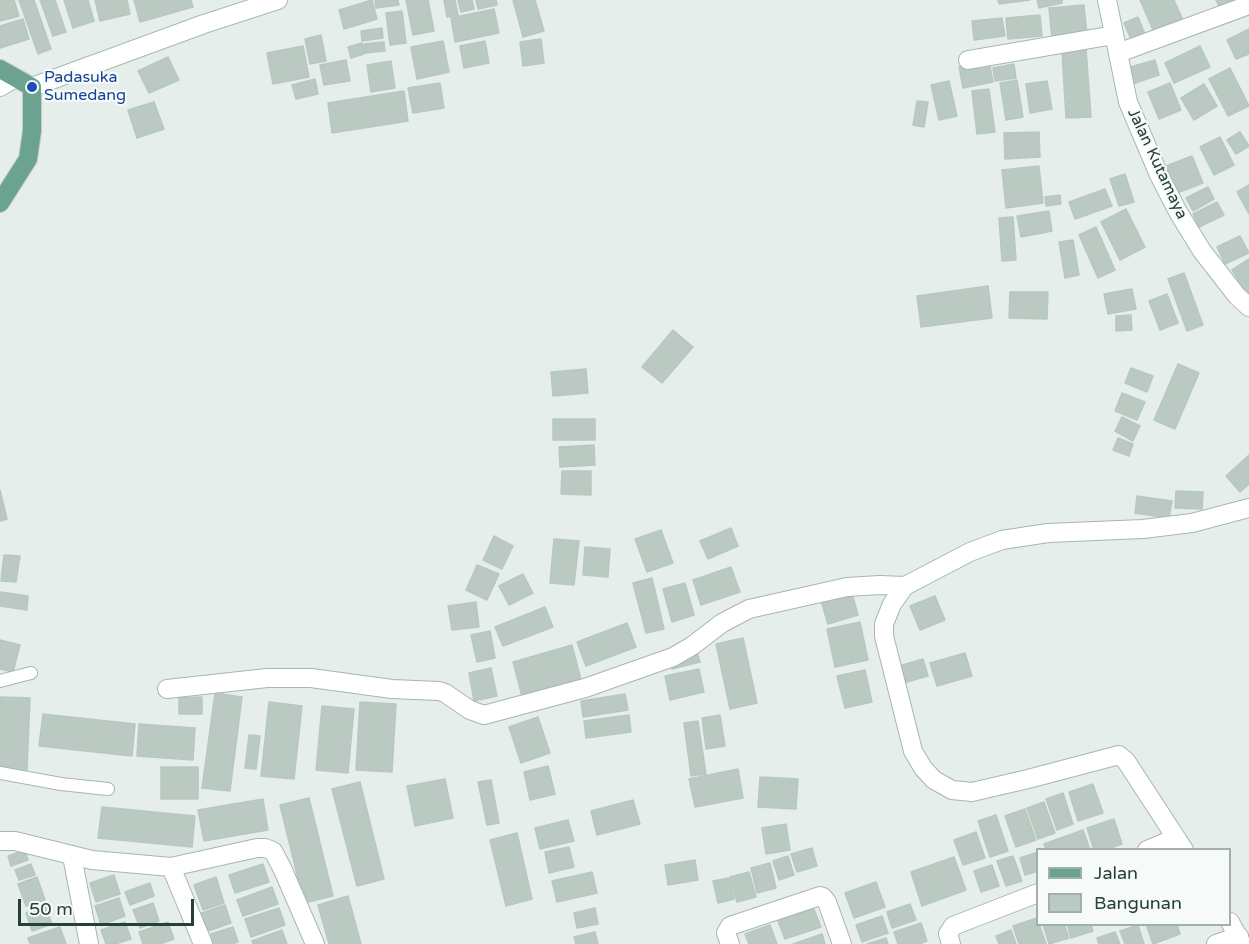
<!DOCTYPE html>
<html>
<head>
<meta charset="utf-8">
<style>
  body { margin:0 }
  #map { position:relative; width:1249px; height:944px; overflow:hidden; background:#e5eeea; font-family:"Varela Round",sans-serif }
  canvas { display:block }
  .legend { position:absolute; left:1036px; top:848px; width:195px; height:78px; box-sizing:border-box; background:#f6faf8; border:2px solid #a2b0ab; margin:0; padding:8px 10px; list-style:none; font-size:18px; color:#244037 }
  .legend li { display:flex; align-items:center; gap:12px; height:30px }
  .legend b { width:30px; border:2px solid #a2b0ab }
  .scale { position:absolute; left:18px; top:899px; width:176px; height:27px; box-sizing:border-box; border:3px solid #244037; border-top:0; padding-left:8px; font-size:18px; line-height:21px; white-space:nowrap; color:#244037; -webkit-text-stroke:4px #f6faf8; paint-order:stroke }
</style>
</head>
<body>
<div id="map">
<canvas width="1249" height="944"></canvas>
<ul class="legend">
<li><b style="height:8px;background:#6ba390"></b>Jalan</li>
<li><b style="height:16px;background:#bac9c2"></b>Bangunan</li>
</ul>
<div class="scale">50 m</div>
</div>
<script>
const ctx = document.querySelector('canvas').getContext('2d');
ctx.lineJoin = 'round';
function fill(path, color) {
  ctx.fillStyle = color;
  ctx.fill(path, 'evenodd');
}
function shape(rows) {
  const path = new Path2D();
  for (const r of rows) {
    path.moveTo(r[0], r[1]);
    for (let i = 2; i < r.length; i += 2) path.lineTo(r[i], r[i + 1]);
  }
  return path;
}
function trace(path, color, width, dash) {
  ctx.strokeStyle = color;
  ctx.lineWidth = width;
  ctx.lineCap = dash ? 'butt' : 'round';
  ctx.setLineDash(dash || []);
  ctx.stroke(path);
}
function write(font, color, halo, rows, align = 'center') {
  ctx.font = font + ' "Varela Round",sans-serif';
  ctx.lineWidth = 4.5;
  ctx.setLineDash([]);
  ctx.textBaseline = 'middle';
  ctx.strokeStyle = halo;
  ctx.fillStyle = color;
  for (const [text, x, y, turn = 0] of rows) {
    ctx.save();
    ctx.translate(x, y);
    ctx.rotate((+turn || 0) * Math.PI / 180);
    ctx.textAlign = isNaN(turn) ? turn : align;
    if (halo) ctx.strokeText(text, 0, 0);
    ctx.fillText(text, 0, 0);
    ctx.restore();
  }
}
const building = shape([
  [0,0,14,0,19,16,0,21,0,0],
  [19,0,34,0,51,49,38,54,19,0],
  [40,0,55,0,66,32,53,36,40,0],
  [64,0,88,0,94,21,73,28,64,0],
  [95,0,127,0,130,14,100,21,95,0],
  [134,0,191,0,193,7,140,22,134,0],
  [372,0,377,19,344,29,339,10,372,0],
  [375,0,398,0,399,5,376,8,375,0],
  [406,0,428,0,434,31,413,35,406,0],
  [444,0,455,0,458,15,447,17,444,0],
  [458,0,472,0,474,9,461,12,458,0],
  [476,0,496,0,497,5,478,9,476,0],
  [513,0,535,0,544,31,523,37,513,0],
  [998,0,1030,0,999,4,998,0],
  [1037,0,1062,0,1062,3,1039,8,1037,0],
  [1140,0,1174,0,1182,18,1153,30,1140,0],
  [1216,0,1241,0,1221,11,1216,0],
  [1084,5,1087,35,1052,39,1049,8,1084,5],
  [494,9,499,33,455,42,451,18,494,9],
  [402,11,406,43,390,45,386,13,402,11],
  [1040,15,1042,36,1008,39,1006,18,1040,15],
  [1138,17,1147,39,1133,44,1124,23,1138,17],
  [1002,18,1005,36,974,40,972,21,1002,18],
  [23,19,29,39,0,48,0,26,23,19],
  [382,28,383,38,362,41,361,31,382,28],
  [1249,29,1249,54,1236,59,1227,40,1249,29],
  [321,35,326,61,310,64,305,39,321,35],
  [541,39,544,63,523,66,520,42,541,39],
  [443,41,449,72,417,79,411,47,443,41],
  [485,41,489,63,464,68,460,46,485,41],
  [384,42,385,51,365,53,364,44,384,42],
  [362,43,364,54,351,58,348,47,362,43],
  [303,46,309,77,273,84,267,53,303,46],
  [1200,46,1210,67,1174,83,1165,63,1200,46],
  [1086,49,1091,117,1066,118,1062,51,1086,49],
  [168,57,179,80,149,93,138,71,168,57],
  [346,60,350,81,324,85,320,65,346,60],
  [1155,60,1159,75,1132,84,1127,68,1155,60],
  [391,61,395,88,371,92,367,65,391,61],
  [989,61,993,82,963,88,959,67,989,61],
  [1014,64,1016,78,995,81,993,68,1014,64],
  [1230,68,1249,106,1228,116,1209,79,1230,68],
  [315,79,318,94,296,99,292,85,315,79],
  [1017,80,1023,117,1006,120,1000,83,1017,80],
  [949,81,957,116,939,120,931,85,949,81],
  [1047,81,1052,109,1030,113,1026,84,1047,81],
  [440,83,444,108,413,113,408,88,440,83],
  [1170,83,1181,110,1159,119,1148,92,1170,83],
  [1204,84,1217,106,1194,120,1181,98,1204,84],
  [989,89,995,132,977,134,972,91,989,89],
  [404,91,408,121,332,133,328,103,404,91],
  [917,101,928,102,924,127,913,125,917,101],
  [154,102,164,129,137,138,128,110,154,102],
  [1039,132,1040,157,1005,159,1004,133,1039,132],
  [1240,132,1249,146,1236,154,1227,140,1240,132],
  [1220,137,1234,165,1214,175,1200,147,1220,137],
  [1192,156,1203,183,1177,193,1166,166,1192,156],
  [1039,166,1043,203,1006,208,1002,170,1039,166],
  [1125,174,1134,202,1119,206,1110,179,1125,174],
  [1249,185,1249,214,1237,192,1249,185],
  [1208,187,1214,199,1193,211,1186,198,1208,187],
  [1105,189,1112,206,1075,219,1069,202,1105,189],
  [1060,195,1061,204,1046,206,1045,197,1060,195],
  [1217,202,1224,215,1199,227,1193,214,1217,202],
  [1126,209,1145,247,1120,260,1101,222,1126,209],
  [1049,211,1052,231,1021,237,1017,216,1049,211],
  [1013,217,1016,260,1002,261,999,218,1013,217],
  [1096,227,1115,270,1098,278,1079,235,1096,227],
  [1240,236,1249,253,1225,264,1217,247,1240,236],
  [1073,240,1079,275,1065,278,1059,242,1073,240],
  [1249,259,1249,295,1248,295,1232,270,1249,259],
  [1184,273,1203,325,1187,331,1168,279,1184,273],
  [988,286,992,318,921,327,917,296,988,286],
  [1132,289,1136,309,1108,314,1104,294,1132,289],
  [1010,292,1048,292,1047,319,1009,318,1010,292],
  [1167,294,1178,323,1160,330,1149,301,1167,294],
  [1131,315,1132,330,1116,331,1116,316,1131,315],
  [673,330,693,347,662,383,642,367,673,330],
  [1178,364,1199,373,1175,429,1154,420,1178,364],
  [1131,368,1153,376,1147,392,1125,383,1131,368],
  [586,369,588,393,553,396,551,372,586,369],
  [1122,393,1145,402,1137,420,1115,411,1122,393],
  [1122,417,1140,426,1133,441,1115,431,1122,417],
  [553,419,595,419,595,440,553,440,553,419],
  [1118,438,1133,444,1129,456,1113,450,1118,438],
  [594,445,595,465,560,467,559,447,594,445],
  [1249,455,1249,484,1240,492,1226,476,1249,455],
  [562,471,591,471,591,495,561,494,562,471],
  [0,490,7,519,0,521,0,490],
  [1176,491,1203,492,1202,509,1175,508,1176,491],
  [1137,496,1172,501,1169,518,1135,513,1137,496],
  [731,528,738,546,708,559,700,541,731,528],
  [661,530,673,563,647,572,635,539,661,530],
  [494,536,513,546,502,569,483,560,494,536],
  [554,539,579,541,574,585,550,583,554,539],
  [585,547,610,549,608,577,583,575,585,547],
  [4,555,20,556,16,582,1,581,4,555],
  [477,565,499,574,487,600,466,590,477,565],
  [731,567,740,592,701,605,693,580,731,567],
  [523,574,533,593,509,605,499,586,523,574],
  [652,578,664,629,646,633,633,583,652,578],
  [685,583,694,615,672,622,663,589,685,583],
  [0,592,28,596,27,610,0,606,0,592],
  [852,593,858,615,828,624,821,601,852,593],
  [935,596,945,620,920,630,910,606,935,596],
  [476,602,479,627,452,630,448,606,476,602],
  [545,607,553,627,503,646,495,627,545,607],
  [860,622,868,660,835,667,827,629,860,622],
  [627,623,636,647,586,666,577,642,627,623],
  [490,631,495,658,477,662,471,635,490,631],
  [743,638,757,703,730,709,716,644,743,638],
  [0,640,20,645,13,672,0,669,0,640],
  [572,645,583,687,524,704,513,662,572,645],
  [697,652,700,662,672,669,669,659,697,652],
  [965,653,972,676,937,686,930,663,965,653],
  [923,659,928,676,900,684,896,667,923,659],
  [491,668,497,696,474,701,469,673,491,668],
  [699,669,704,692,670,700,665,676,699,669],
  [865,670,872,702,845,708,837,676,865,670],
  [215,693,242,697,230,791,202,788,215,693],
  [625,694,628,710,583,717,581,701,625,694],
  [0,697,30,698,27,770,0,769,0,697],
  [202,697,202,714,179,714,179,698,202,697],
  [269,702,302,706,294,779,261,776,269,702],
  [360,702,396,704,392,772,356,770,360,702],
  [322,706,354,709,348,773,316,770,322,706],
  [43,714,135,724,132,756,39,746,43,714],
  [629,715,631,732,586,738,584,721,629,715],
  [720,715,725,746,706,749,702,718,720,715],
  [538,717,550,753,521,763,509,727,538,717],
  [698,721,706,774,691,776,684,723,698,721],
  [139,724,195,728,193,760,137,756,139,724],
  [249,735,260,736,256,769,245,768,249,735],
  [548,766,555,794,530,800,524,772,548,766],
  [161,767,198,767,198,799,161,799,161,767],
  [738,769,743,798,695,807,689,779,738,769],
  [760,777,798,779,796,809,758,807,760,777],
  [445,779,453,818,415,826,407,786,445,779],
  [491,780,499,823,487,825,478,782,491,780],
  [360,782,384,879,357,886,332,789,360,782],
  [1093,784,1103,813,1078,821,1069,792,1093,784],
  [1063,793,1073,824,1057,830,1046,799,1063,793],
  [309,798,333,896,304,903,280,805,309,798],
  [263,799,268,830,204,841,198,810,263,799],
  [633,800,640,824,597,835,591,811,633,800],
  [1044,802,1055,833,1038,839,1027,808,1044,802],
  [102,807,195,816,192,847,98,838,102,807],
  [1025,809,1036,840,1016,847,1005,816,1025,809],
  [996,815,1008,851,990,857,978,821,996,815],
  [1114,819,1122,844,1105,850,1094,850,1087,828,1114,819],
  [568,820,574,841,540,849,535,828,568,820],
  [786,824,790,850,766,854,762,828,786,824],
  [1083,830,1090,850,1046,850,1044,844,1083,830],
  [976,832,985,858,963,865,954,840,976,832],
  [517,833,532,899,506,906,490,840,517,833],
  [569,847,574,867,549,873,545,852,569,847],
  [812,848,817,866,797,872,791,854,812,848],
  [25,850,28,860,11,866,8,856,25,850],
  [1038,852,1038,871,1025,875,1020,858,1038,852],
  [788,856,794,875,779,880,773,861,788,856],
  [1013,856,1022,881,1006,886,997,861,1013,856],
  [954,857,966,890,922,906,911,872,954,857],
  [695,860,698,880,668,885,665,865,695,860],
  [770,863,776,888,757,893,751,868,770,863],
  [31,864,35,875,19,880,15,870,31,864],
  [263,864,269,882,235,893,229,875,263,864],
  [992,865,999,886,981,892,974,871,992,865],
  [592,872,597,893,557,902,552,881,592,872],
  [749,872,756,897,737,902,730,877,749,872],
  [114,875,120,894,96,902,90,883,114,875],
  [37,877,45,900,26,906,18,884,37,877],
  [216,877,224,903,203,910,194,885,216,877],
  [729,878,734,899,718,903,713,881,729,878],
  [876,882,885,907,854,918,845,893,876,882],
  [150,883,154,896,130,905,125,892,150,883],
  [272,887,278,904,243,916,237,900,272,887],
  [348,896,361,944,329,944,318,905,348,896],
  [119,898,125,916,101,925,95,906,119,898],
  [153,903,159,921,140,928,133,910,153,903],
  [910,904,916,920,892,928,887,912,910,904],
  [225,905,231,923,205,932,199,914,225,905],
  [45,906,52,924,32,931,26,913,45,906],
  [279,908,285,925,251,937,245,919,279,908],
  [595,908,598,924,577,928,574,913,595,908],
  [814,909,821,927,785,939,778,921,814,909],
  [882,916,888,933,862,942,856,925,882,916],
  [1037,918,1038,924,1039,924,1046,944,1019,944,1013,926,1037,918],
  [125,922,131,939,115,944,106,944,101,930,125,922],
  [168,922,174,939,160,944,143,944,139,932,168,922],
  [921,923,927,941,919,944,898,944,894,932,921,923],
  [1043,924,1064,924,1069,938,1049,944,1043,924],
  [1067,924,1091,924,1093,931,1071,938,1067,924],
  [1146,924,1177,924,1180,934,1153,944,1146,924],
  [770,925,777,944,749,944,745,934,770,925],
  [1138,925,1144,944,1125,944,1120,931,1138,925],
  [60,927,66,944,30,944,28,938,60,927],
  [233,927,238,942,232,944,214,944,211,934,233,927],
  [282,930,287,944,253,944,252,941,282,930],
  [1011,930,1016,944,999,944,996,936,1011,930],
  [595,932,598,944,576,944,574,937,595,932],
  [1115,932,1120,944,1099,944,1097,938,1115,932],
  [822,934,825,944,793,944,822,934],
  [886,938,888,944,867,944,886,938]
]);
fill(building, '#bac9c2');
trace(building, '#b8c8c0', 1.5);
const service = shape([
  [0,681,31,673],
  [0,773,61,784,108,789]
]);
const minor = shape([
  [1118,53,1249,5],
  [968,60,1114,35],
  [0,87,15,78],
  [167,689,267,678,311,678,392,689,439,691,445,693,470,710,484,715,585,688,673,657,692,646,722,623,749,609,847,587,880,585,905,586],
  [0,841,15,841,92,860,171,867,257,848,265,848,273,851,283,870,315,944],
  [1147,850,1176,838],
  [1184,850,1126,761,1119,755,1028,779,972,792,952,790,934,780,923,768,913,751,884,636,884,624,892,604,905,586,970,552,1002,540,1048,533,1143,529,1192,523,1249,508],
  [72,856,89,944],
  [171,867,203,944],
  [1230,922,1242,944],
  [730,944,726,933,730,926,820,896,823,897,827,902,842,944],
  [951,944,948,934,953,926,1038,893],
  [1216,944,1239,936]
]);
const secondary = shape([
  [1107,0,1128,102,1159,175,1178,212,1202,251,1237,296,1249,307],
  [32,87,204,24,278,0]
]);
const primary = shape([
  [0,69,32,87,32,131,28,159,0,203]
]);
trace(service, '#a7b6b1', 14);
trace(minor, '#a7b6b1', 20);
trace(secondary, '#a4bab1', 20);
trace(primary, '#c2cac7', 20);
trace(service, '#fff', 12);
trace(minor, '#fff', 18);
trace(secondary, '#fff', 18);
trace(primary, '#6ba390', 18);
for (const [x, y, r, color] of [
  [32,87,6,"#1a4fb4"]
]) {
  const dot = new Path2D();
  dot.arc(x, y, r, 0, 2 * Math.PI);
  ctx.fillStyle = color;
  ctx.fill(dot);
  trace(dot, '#f6faf8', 2);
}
write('16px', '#164399', '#f6faf8', [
  ["Padasuka",44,78],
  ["Sumedang",44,96]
], 'left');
write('16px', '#244037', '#f6faf8', [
  ["Jalan Kutamaya",1157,164,65]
]);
</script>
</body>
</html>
